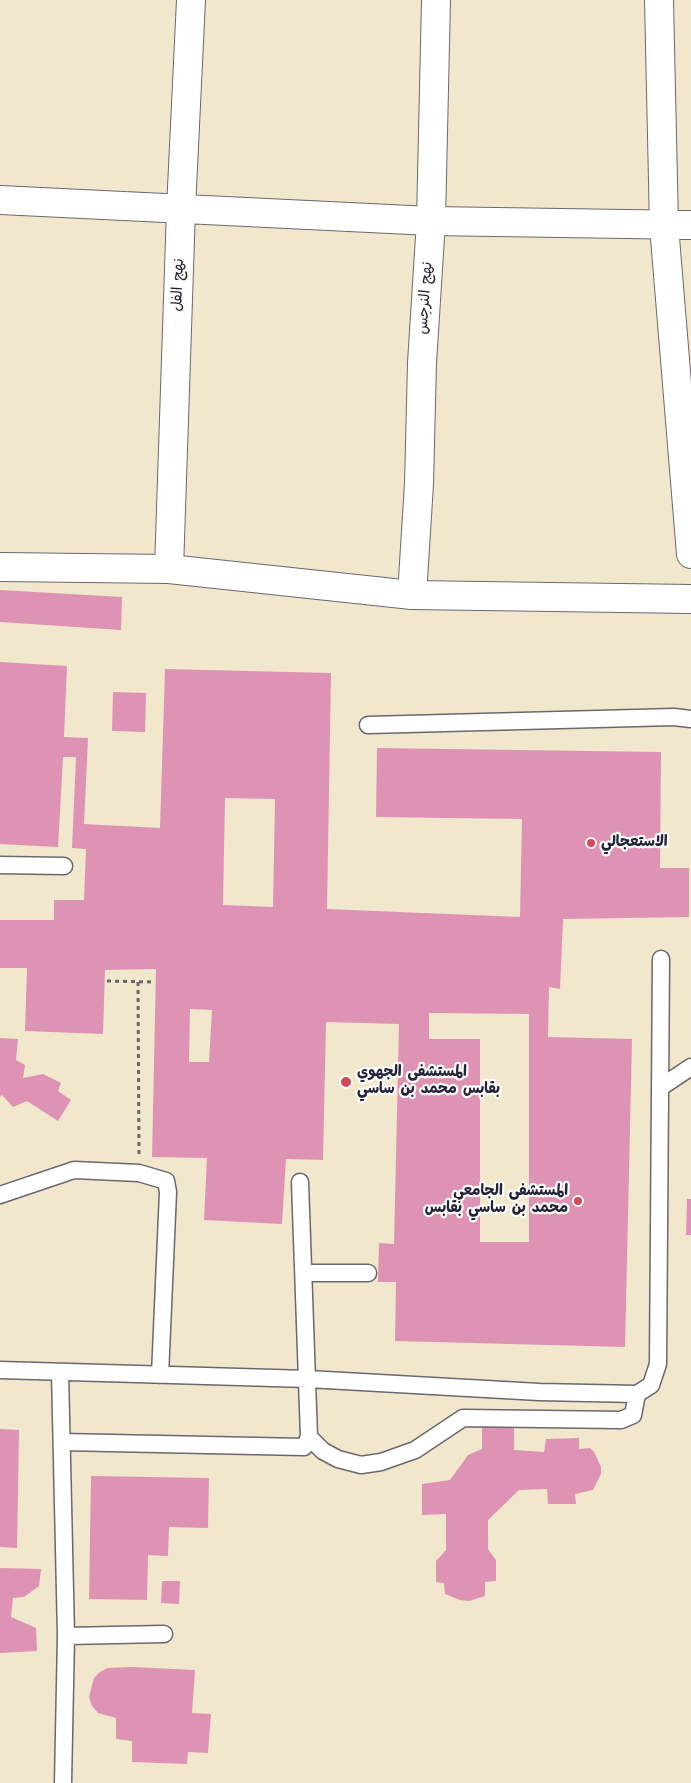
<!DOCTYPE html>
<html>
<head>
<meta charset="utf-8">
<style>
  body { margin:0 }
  canvas { display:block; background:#f1e7cc }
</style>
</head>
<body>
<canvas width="691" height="1783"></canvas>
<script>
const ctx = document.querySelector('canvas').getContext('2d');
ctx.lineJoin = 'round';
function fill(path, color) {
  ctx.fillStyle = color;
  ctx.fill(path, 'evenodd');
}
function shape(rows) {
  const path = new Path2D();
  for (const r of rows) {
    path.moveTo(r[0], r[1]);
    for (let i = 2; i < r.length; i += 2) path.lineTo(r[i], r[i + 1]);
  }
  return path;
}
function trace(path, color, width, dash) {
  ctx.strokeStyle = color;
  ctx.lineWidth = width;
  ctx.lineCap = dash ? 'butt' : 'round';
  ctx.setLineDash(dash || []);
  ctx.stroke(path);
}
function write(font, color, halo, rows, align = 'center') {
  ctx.font = font + ' "Architects Daughter","Playpen Sans Arabic",sans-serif';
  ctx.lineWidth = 4.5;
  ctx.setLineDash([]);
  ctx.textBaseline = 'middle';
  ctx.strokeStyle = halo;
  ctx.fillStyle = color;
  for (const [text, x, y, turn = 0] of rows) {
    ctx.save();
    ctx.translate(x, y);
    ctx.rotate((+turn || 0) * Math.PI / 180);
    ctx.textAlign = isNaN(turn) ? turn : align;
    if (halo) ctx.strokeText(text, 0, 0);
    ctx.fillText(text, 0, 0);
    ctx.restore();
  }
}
fill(shape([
  [0,590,122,597,121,630,0,622],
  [0,662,67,666,64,737,88,738,84,824,160,828,165,669,331,673,327,909,520,917,522,819,376,817,377,748,661,752,660,868,689,868,689,917,563,919,560,989,549,987,548,1037,632,1039,625,1347,395,1341,396,1282,378,1282,379,1243,394,1244,399,1024,326,1022,323,1160,286,1159,282,1224,204,1220,207,1158,152,1157,156,969,105,970,103,1034,25,1031,27,968,0,968,0,920,54,920,54,900,84,900,86,849,72,848,76,757,63,757,58,847,0,844],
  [225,798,275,799,273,907,223,905],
  [190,1009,212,1010,209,1062,189,1062],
  [429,1013,529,1014,529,1242,480,1242,480,1039,429,1039],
  [113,692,146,693,145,732,112,731],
  [0,1038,18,1039,16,1060,25,1065,23,1078,43,1074,61,1083,58,1091,71,1100,58,1121,27,1101,13,1107,2,1095,0,1097],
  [687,1199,691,1199,691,1235,686,1235],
  [482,1425,514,1426,514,1450,544,1452,546,1439,579,1438,579,1449,590,1448,594,1452,601,1467,601,1474,593,1490,575,1494,576,1504,548,1504,547,1489,519,1490,488,1520,488,1549,496,1560,496,1581,485,1582,485,1596,469,1601,460,1600,445,1594,444,1583,436,1582,436,1561,446,1550,446,1514,422,1515,422,1484,450,1480,468,1455,482,1449],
  [0,1429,19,1430,17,1548,0,1547],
  [91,1476,209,1478,208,1528,169,1527,168,1556,148,1555,147,1600,89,1599],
  [0,1568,41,1569,39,1586,24,1597,13,1598,11,1617,36,1628,37,1651,0,1653],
  [162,1581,180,1581,179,1604,161,1603],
  [132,1667,195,1670,192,1713,211,1714,208,1753,188,1752,187,1764,132,1762,132,1741,116,1739,116,1718,98,1713,92,1706,89,1697,94,1678,100,1672,107,1668]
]), '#de93b5');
const service = shape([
  [368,725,674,717,691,719],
  [0,865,64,866],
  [661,1087,691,1067],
  [0,1195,74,1170,139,1173,166,1181,168,1192,160,1375],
  [304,1273,368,1273],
  [0,1370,308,1379,539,1392,637,1394,651,1385,658,1364,661,959],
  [60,1372,66,1636,63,1783],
  [309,1437,323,1451,338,1459,361,1465,381,1462,415,1450,463,1418,621,1420,633,1415,637,1394],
  [62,1442,304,1447,309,1437,300,1182],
  [66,1636,164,1634]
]);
const minor = shape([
  [659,0,664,226,691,554],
  [0,200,431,221,691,225],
  [0,567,169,569,412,595,691,599],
  [169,569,181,209,191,0],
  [412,595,419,484,422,363,431,221,436,0]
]);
trace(service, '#6a676e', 19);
trace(minor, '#6a676e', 30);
trace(shape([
  [107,981,154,982],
  [138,982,139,1154]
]), '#6a676e', 3, [4, 4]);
trace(service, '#fff', 16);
trace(minor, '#fff', 28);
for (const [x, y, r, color] of [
  [591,843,5,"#d1495b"],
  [346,1082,6,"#d1495b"],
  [578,1201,5,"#d1495b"]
]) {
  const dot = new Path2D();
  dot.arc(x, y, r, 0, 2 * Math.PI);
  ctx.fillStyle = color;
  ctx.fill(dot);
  trace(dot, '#fdfcf7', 2);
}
write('15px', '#22223b', '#fdfcf7', [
  ["نهج الفل",179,285,-88],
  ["نهج النرجس",426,298,-86]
]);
write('bold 15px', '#22223b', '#fdfcf7', [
  ["الاستعجالي",601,843],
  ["المستشفى الجهوي",357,1073],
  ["بقابس محمد بن ساسي",357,1090],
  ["المستشفى الجامعي",568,1192,"right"],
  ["محمد بن ساسي بقابس",568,1209,"right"]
], 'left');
</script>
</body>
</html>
